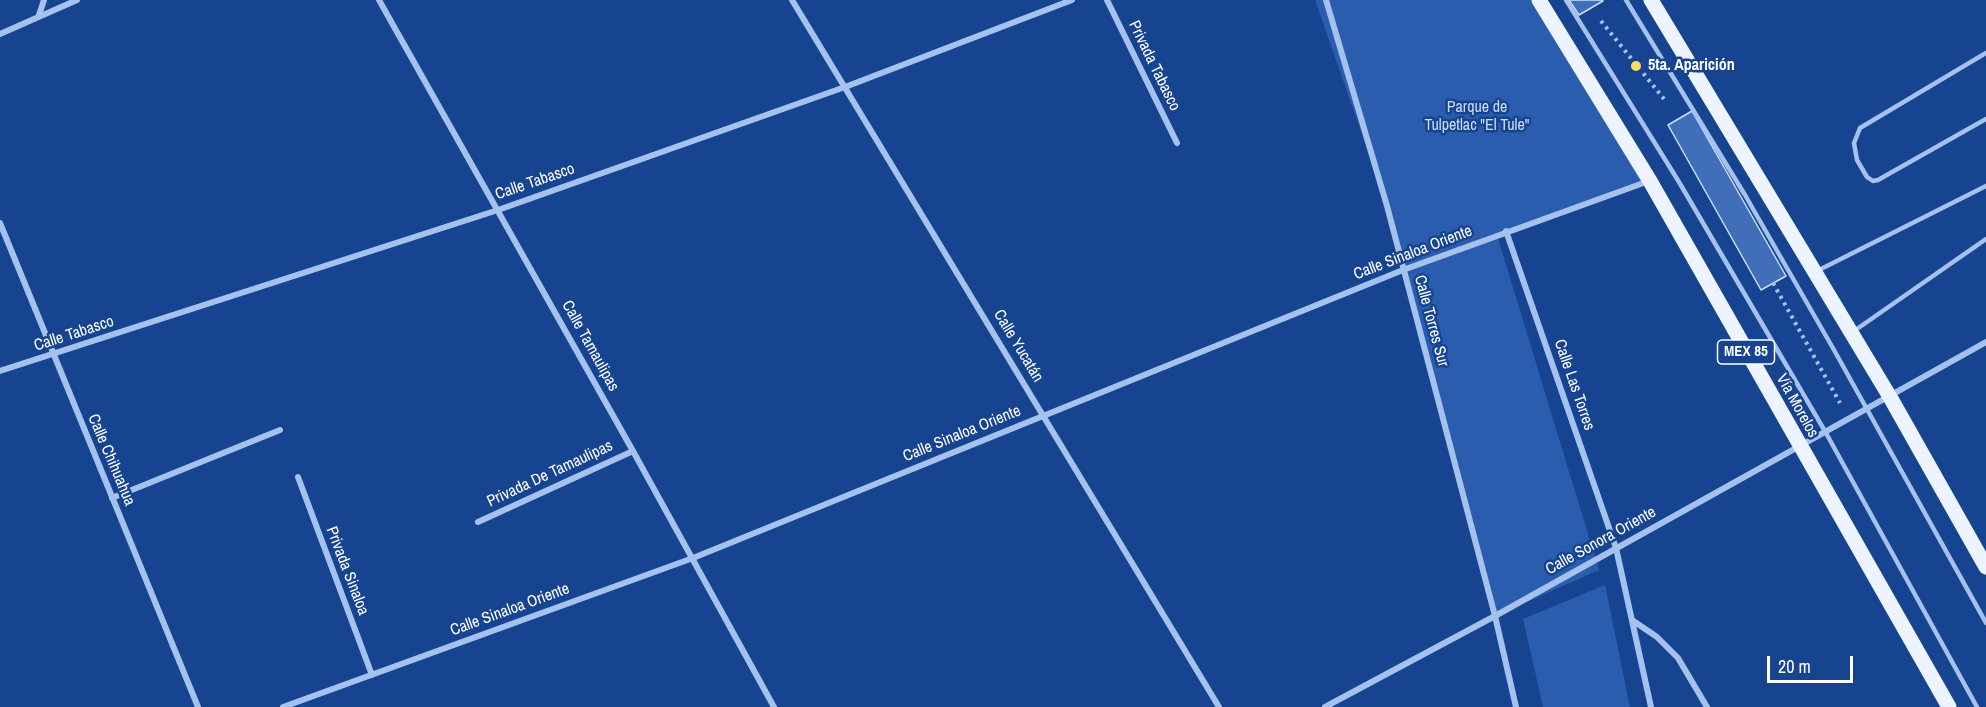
<!DOCTYPE html>
<html>
<head>
<meta charset="utf-8">
<style>
  body { margin:0 }
  #map { position:relative; width:1986px; height:707px; overflow:hidden; background:#174490; font-family:"Archivo Narrow",sans-serif }
  canvas { display:block }
  .scale { position:absolute; left:1767px; top:656px; width:86px; height:27px; box-sizing:border-box; border:3px solid #fff; border-top:0; padding-left:8px; font-size:18px; line-height:21px; white-space:nowrap; color:#fff; -webkit-text-stroke:4px #174490; paint-order:stroke }
</style>
</head>
<body>
<div id="map">
<canvas width="1986" height="707"></canvas>
<div class="scale">20 m</div>
</div>
<script>
const ctx = document.querySelector('canvas').getContext('2d');
ctx.lineJoin = 'round';
function fill(path, color) {
  ctx.fillStyle = color;
  ctx.fill(path, 'evenodd');
}
function shape(rows) {
  const path = new Path2D();
  for (const r of rows) {
    path.moveTo(r[0], r[1]);
    for (let i = 2; i < r.length; i += 2) path.lineTo(r[i], r[i + 1]);
  }
  return path;
}
function trace(path, color, width, dash) {
  ctx.strokeStyle = color;
  ctx.lineWidth = width;
  ctx.lineCap = dash ? 'butt' : 'round';
  ctx.setLineDash(dash || []);
  ctx.stroke(path);
}
function write(font, color, halo, rows, align = 'center') {
  ctx.font = font + ' "Archivo Narrow",sans-serif';
  ctx.lineWidth = 5;
  ctx.setLineDash([]);
  ctx.textBaseline = 'middle';
  ctx.strokeStyle = halo;
  ctx.fillStyle = color;
  for (const [text, x, y, turn = 0] of rows) {
    ctx.save();
    ctx.translate(x, y);
    ctx.rotate((+turn || 0) * Math.PI / 180);
    ctx.textAlign = isNaN(turn) ? turn : align;
    if (halo) ctx.strokeText(text, 0, 0);
    ctx.fillText(text, 0, 0);
    ctx.restore();
  }
}
fill(shape([
  [1315,0,1539,0,1650,181,1497,235,1599,570,1495,616,1387,206],
  [1605,585,1630,707,1543,707,1523,619]
]), '#2a5dae');
const building = shape([
  [1569,0,1602,0,1603,1,1579,15,1569,0],
  [1692,111,1786,276,1761,290,1668,125,1692,111]
]);
fill(building, '#406eb8');
trace(building, '#cbdefb', 1.5);
trace(shape([
  [1601,21,1664,99],
  [1773,283,1840,403]
]), '#a5c2ef', 4, [3, 4.5]);
trace(shape([
  [1566,0,1679,182,1826,433,1977,707],
  [1626,0,1745,195,1834,350,1986,623],
  [1986,53,1860,128,1854,143,1857,160,1867,177,1873,181,1878,180,1986,119],
  [1817,271,1986,186],
  [1854,331,1986,239]
]), '#a5c2ef', 4.5);
trace(shape([
  [379,0,633,451,774,707],
  [792,0,1219,707],
  [1107,0,1177,143],
  [1326,0,1387,206,1495,616,1516,707],
  [39,15,44,0],
  [0,34,77,0],
  [0,223,198,707],
  [1506,231,1616,548,1651,707],
  [0,371,498,210,845,87,1072,0],
  [298,477,372,675],
  [112,498,280,430],
  [478,522,633,451],
  [1632,620,1657,637,1678,658,1707,707],
  [283,707,693,558,1403,270,1649,181],
  [1325,707,1495,616,1986,342]
]), '#a5c2ef', 6);
trace(shape([
  [1539,0,1650,181,1949,707],
  [1651,0,1890,397,1986,567]
]), '#edf3ff', 15);
for (const [x, y, r, color] of [
  [1636,66,6,"#ffdc63"]
]) {
  const dot = new Path2D();
  dot.arc(x, y, r, 0, 2 * Math.PI);
  ctx.fillStyle = color;
  ctx.fill(dot);
  trace(dot, '#174490', 2);
}
for (const [x, y, w] of [
  [1746,352,57]
]) {
  const box = new Path2D();
  box.roundRect(x - w / 2, y - 12, w, 24, 4.5);
  ctx.fillStyle = '#174490';
  ctx.fill(box);
  trace(box, '#fff', 1.5);
}
write('bold 15px', '#fff', null, [
  ["MEX 85",1746,352]
]);
write('16px', '#fff', '#174490', [
  ["Privada Tabasco",1154,66,64],
  ["Calle Tabasco",535,182,-19],
  ["Calle Sinaloa Oriente",1413,253,-21],
  ["Calle Torres Sur",1431,321,75],
  ["Calle Tabasco",74,334,-18],
  ["Calle Tamaulipas",590,346,61],
  ["Calle Yucatán",1018,346,59],
  ["Calle Las Torres",1574,385,71],
  ["Vía Morelos",1797,406,61],
  ["Calle Sinaloa Oriente",962,434,-22],
  ["Calle Chihuahua",111,460,67],
  ["Privada De Tamaulipas",550,474,-25],
  ["Calle Sonora Oriente",1601,541,-29],
  ["Privada Sinaloa",347,571,69],
  ["Calle Sinaloa Oriente",510,610,-20]
]);
write('bold 16px', '#fff', '#174490', [
  ["5ta. Aparición",1648,66]
], 'left');
write('16px', '#cbdefb', '#174490', [
  ["Parque de",1477,108],
  ["Tulpetlac \"El Tule\"",1477,126]
]);
</script>
</body>
</html>
